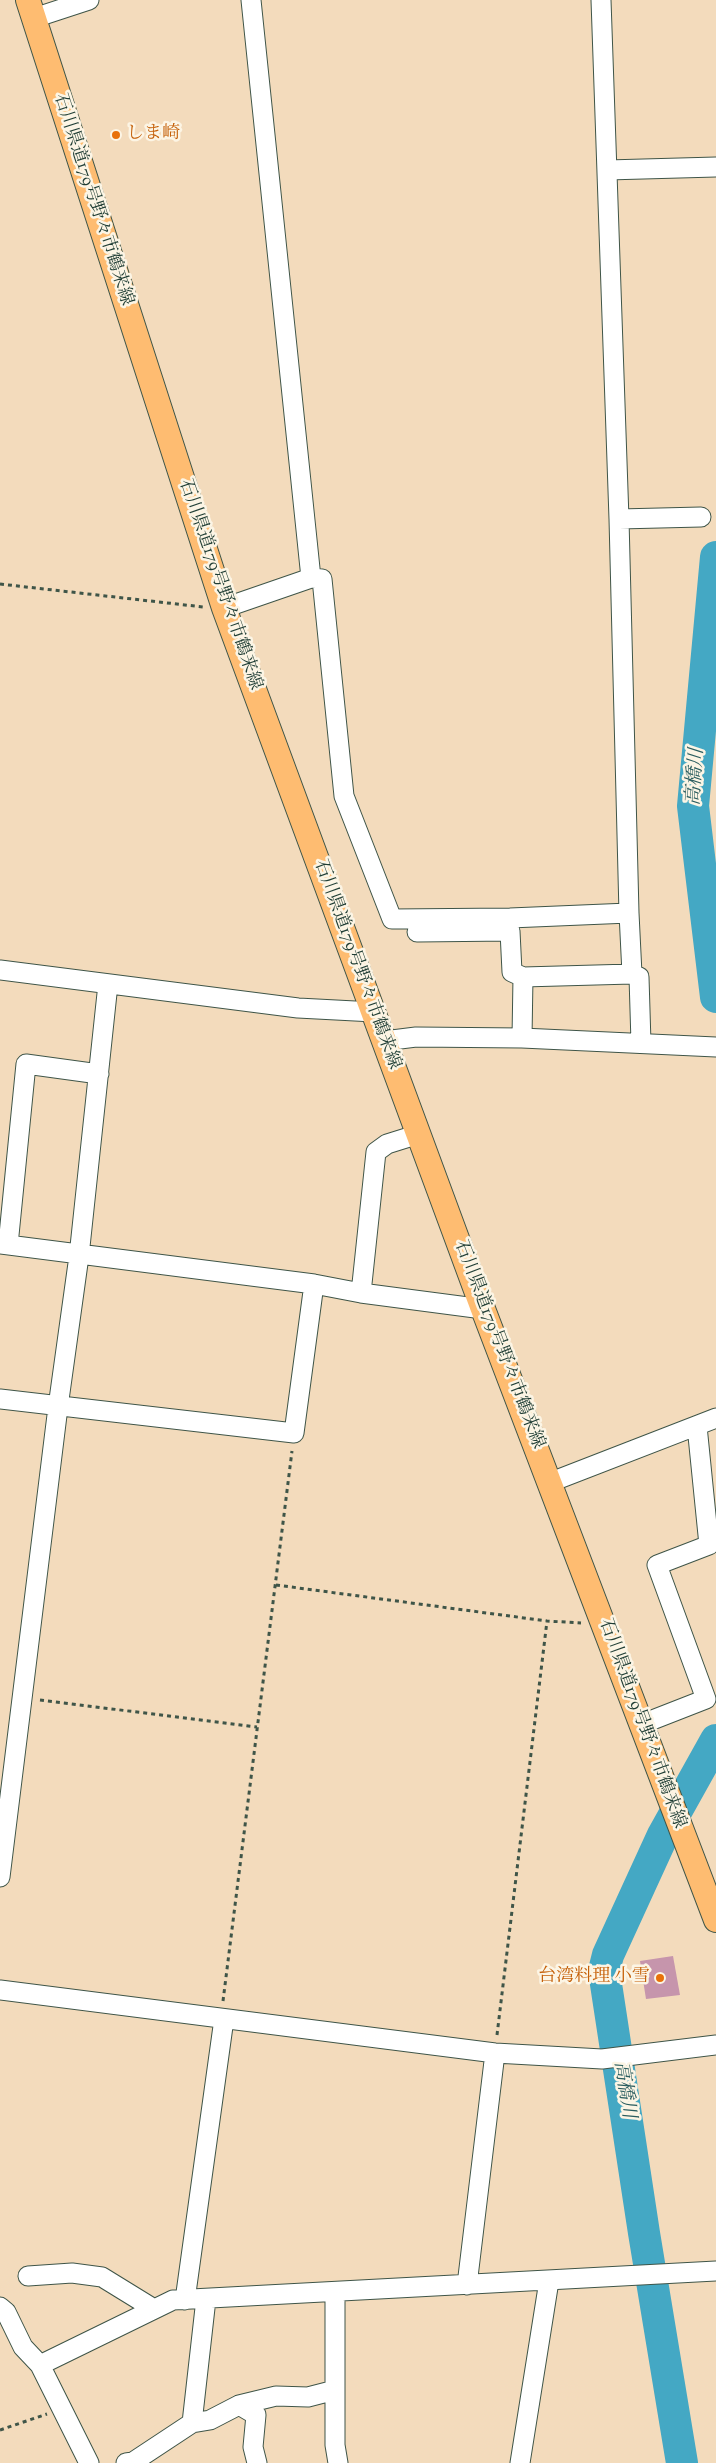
<!DOCTYPE html>
<html>
<head>
<meta charset="utf-8">
<style>
  body { margin:0 }
  canvas { display:block; background:#f3dbbc }
</style>
</head>
<body>
<canvas width="716" height="2463"></canvas>
<script>
const ctx = document.querySelector('canvas').getContext('2d');
ctx.lineJoin = 'round';
function shape(rows) {
  const path = new Path2D();
  for (const r of rows) {
    path.moveTo(r[0], r[1]);
    for (let i = 2; i < r.length; i += 2) path.lineTo(r[i], r[i + 1]);
  }
  return path;
}
function trace(path, color, width, dash) {
  ctx.strokeStyle = color;
  ctx.lineWidth = width;
  ctx.lineCap = dash ? 'butt' : 'round';
  ctx.setLineDash(dash || []);
  ctx.stroke(path);
}
function fill(path, color) {
  ctx.fillStyle = color;
  ctx.fill(path, 'evenodd');
}
function write(font, color, halo, rows, align = 'center') {
  ctx.font = font + ' "Sorts Mill Goudy","Noto Serif JP",serif';
  ctx.lineWidth = 5;
  ctx.setLineDash([]);
  ctx.textBaseline = 'middle';
  ctx.strokeStyle = halo;
  ctx.fillStyle = color;
  for (const [text, x, y, turn = 0] of rows) {
    ctx.save();
    ctx.translate(x, y);
    ctx.rotate((+turn || 0) * Math.PI / 180);
    ctx.textAlign = isNaN(turn) ? turn : align;
    if (halo) ctx.strokeText(text, 0, 0);
    ctx.fillText(text, 0, 0);
    ctx.restore();
  }
}
trace(shape([
  [716,557,693,806,716,997],
  [682,2463,644,2233,604,1971,608,1955,663,1835,716,1740]
]), '#44a8c4', 32);
fill(shape([
  [673,1956,680,1995,646,1999,640,1961]
]), '#c695ac');
const minor = shape([
  [601,0,619,519,629,913],
  [34,18,89,0],
  [607,170,716,167],
  [619,519,701,517],
  [311,578,322,579,344,796,392,919,510,918,629,913,632,974],
  [224,608,311,578,251,0],
  [417,932,510,931,512,972,523,977],
  [0,970,298,1008,374,1012],
  [522,1038,523,977,632,974,639,977,641,1043],
  [384,1041,416,1037,522,1038,716,1047],
  [419,1134,387,1144,376,1152,361,1293,483,1309],
  [0,1244,314,1284,361,1293],
  [8,1245,26,1064,99,1074],
  [0,1399,294,1433,314,1284],
  [551,1482,716,1418],
  [642,1724,706,1699,657,1565,709,1545,697,1426],
  [0,1877,58,1407,79,1256,108,984],
  [0,1990,495,2053,602,2059,716,2045],
  [28,2276,72,2273,102,2277,154,2309],
  [467,2285,495,2053],
  [335,2292,335,2445,338,2463],
  [185,2300,224,2019],
  [0,2307,6,2312,23,2347,40,2365,89,2463],
  [40,2365,173,2300,716,2271],
  [239,2405,256,2415,253,2447,257,2463],
  [192,2423,206,2299],
  [126,2463,133,2462,192,2423,210,2420,239,2405,276,2396,308,2397,335,2390],
  [520,2463,549,2281]
]);
const major = shape([
  [28,0,224,608,483,1309,716,1920]
]);
trace(minor, '#3f5548', 21);
trace(major, '#3f5548', 26);
trace(shape([
  [0,584,203,607],
  [276,1585,547,1621,581,1623],
  [40,1700,257,1727],
  [223,2001,292,1451],
  [497,2035,547,1621],
  [0,2430,47,2414]
]), '#3f5548', 3, [4, 4]);
trace(minor, '#fff', 19);
trace(major, '#febc71', 24);
for (const [x, y, r, color] of [
  [116,135,5,"#e8710a"],
  [660,1978,5,"#e8710a"]
]) {
  const dot = new Path2D();
  dot.arc(x, y, r, 0, 2 * Math.PI);
  ctx.fillStyle = color;
  ctx.fill(dot);
  trace(dot, '#fcf5e5', 2);
}
write('18px', '#c56008', '#fcf5e5', [
  ["しま崎",126,135],
  ["台湾料理 小雪",650,1978,"right"]
], 'left');
write('18px', '#1f3d34', '#fcf5e5', [
  ["石川県道179号野々市鶴来線",92,200,72],
  ["石川県道179号野々市鶴来線",219,585,71],
  ["石川県道179号野々市鶴来線",356,965,70],
  ["石川県道179号野々市鶴来線",498,1345,69],
  ["石川県道179号野々市鶴来線",641,1724,70]
]);
write('italic 19px', '#2a5d5f', '#fcf5e5', [
  ["高橋川",697,777,-86],
  ["高橋川",623,2090,81]
]);
</script>
</body>
</html>
